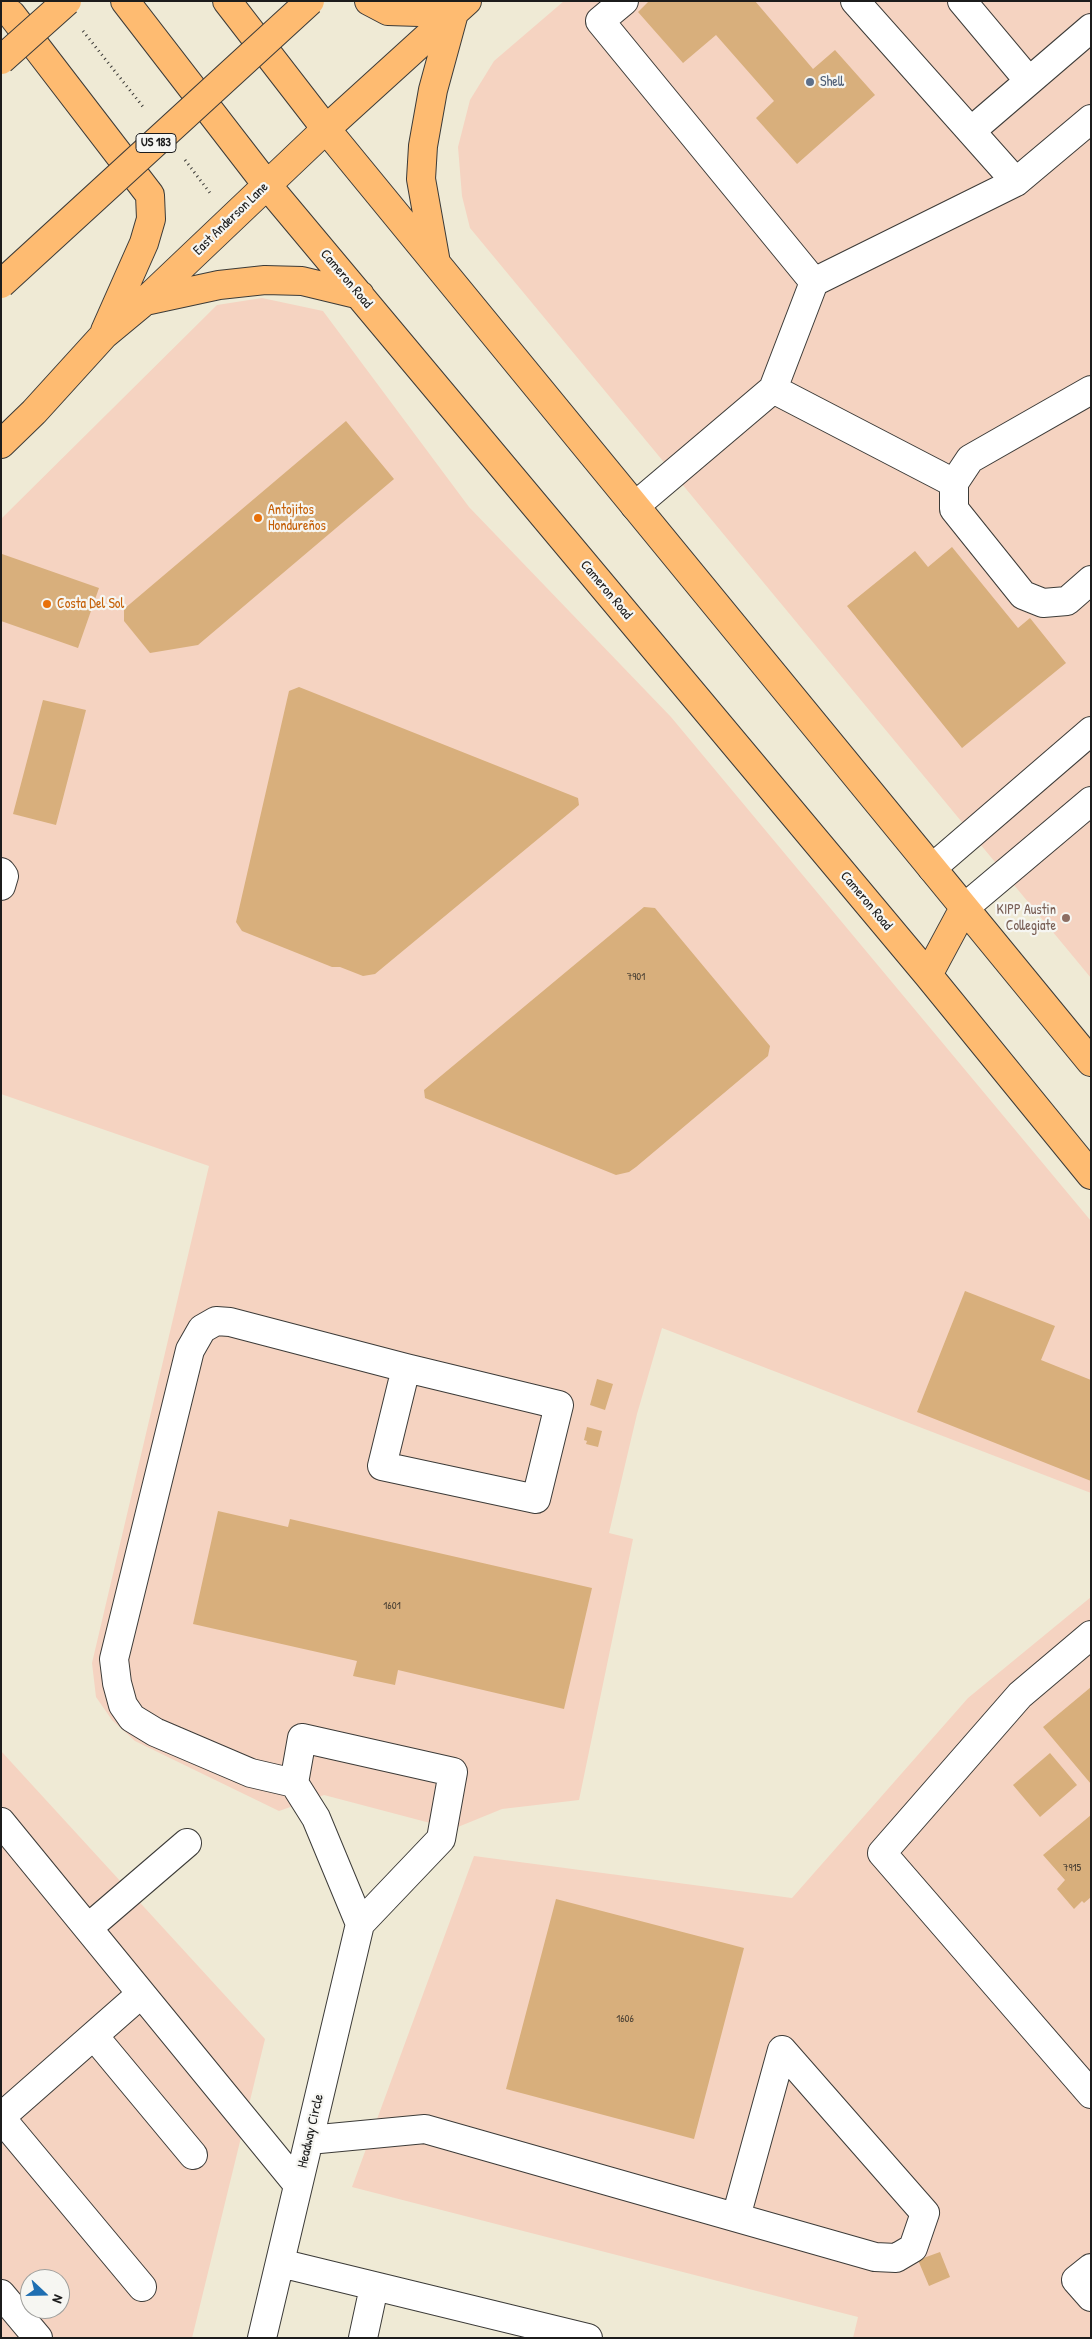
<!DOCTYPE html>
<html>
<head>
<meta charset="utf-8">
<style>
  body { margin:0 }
  #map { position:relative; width:1092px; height:2339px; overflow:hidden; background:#efead5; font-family:"Patrick Hand",sans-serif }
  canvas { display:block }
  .frame { position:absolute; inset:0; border:2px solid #1c1c1c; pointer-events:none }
  .north { position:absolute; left:20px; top:2269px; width:50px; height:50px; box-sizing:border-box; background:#f6f6f2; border:1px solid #9f9f9c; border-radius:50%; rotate:111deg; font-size:14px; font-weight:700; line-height:20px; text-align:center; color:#1c1c1c }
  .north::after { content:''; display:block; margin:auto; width:18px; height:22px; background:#1f6fb2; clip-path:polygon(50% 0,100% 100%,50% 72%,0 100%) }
</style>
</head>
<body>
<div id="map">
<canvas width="1092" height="2339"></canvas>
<div class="frame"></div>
<div class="north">N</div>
</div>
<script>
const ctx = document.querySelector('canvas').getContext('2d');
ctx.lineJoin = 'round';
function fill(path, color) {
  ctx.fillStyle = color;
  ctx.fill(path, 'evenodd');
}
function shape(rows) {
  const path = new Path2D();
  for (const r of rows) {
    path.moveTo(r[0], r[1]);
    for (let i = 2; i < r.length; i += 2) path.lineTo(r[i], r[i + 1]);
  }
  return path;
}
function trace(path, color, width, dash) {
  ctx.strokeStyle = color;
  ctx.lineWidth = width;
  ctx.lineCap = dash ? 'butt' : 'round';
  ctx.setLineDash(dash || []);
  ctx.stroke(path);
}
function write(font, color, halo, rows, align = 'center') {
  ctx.font = font + ' "Patrick Hand",sans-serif';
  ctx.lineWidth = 4.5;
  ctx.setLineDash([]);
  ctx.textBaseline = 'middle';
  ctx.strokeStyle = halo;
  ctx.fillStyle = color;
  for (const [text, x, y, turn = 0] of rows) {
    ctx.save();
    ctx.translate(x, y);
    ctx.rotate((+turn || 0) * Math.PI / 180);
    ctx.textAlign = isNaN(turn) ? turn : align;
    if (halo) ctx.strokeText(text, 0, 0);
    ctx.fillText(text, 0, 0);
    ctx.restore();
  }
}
fill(shape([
  [564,1,1091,1,1091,978,470,228,462,196,458,147,470,100,494,61],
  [262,298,323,311,469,507,671,717,1091,1221,1091,1493,662,1328,637,1414,609,1533,633,1539,579,1800,502,1809,453,1829,324,1795,279,1811,135,1741,112,1720,96,1697,92,1663,209,1166,1,1094,1,519,217,305],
  [1091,1597,1091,2338,853,2338,858,2317,352,2187,474,1856,792,1898,968,1698],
  [1,1751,265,2039,192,2338,1,2338],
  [30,2279,60,2279,60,2309,30,2309]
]), '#f5d3c1');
fill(shape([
  [649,1,755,1,813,69,835,50,875,95,797,164,756,118,774,101,716,35,683,63,638,12],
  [346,421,394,479,198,645,150,653,124,621,124,609],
  [952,547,1018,628,1030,618,1066,663,962,748,847,606,915,551,928,567],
  [2,554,99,588,78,648,1,621],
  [299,687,578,798,579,805,375,974,363,976,340,967,332,967,242,931,236,922,289,691],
  [43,700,86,710,56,825,13,814],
  [644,907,655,908,770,1046,768,1056,636,1167,629,1172,616,1175,425,1098,424,1090],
  [965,1291,1055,1326,1041,1360,1091,1380,1091,1481,917,1412],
  [597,1379,613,1384,605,1410,590,1405],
  [587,1427,602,1431,598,1447,586,1444,587,1441,584,1440],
  [218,1511,288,1527,290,1519,592,1588,564,1709,398,1670,395,1685,353,1676,357,1661,193,1624],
  [1091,1687,1091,1784,1043,1727],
  [1050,1753,1077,1785,1040,1817,1013,1785],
  [1091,1815,1091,1897,1084,1903,1082,1901,1074,1909,1057,1889,1065,1880,1043,1855],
  [556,1899,744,1948,694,2139,506,2089],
  [940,2252,950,2277,929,2286,918,2260]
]), '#d8af7c');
const minor = shape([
  [624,1,600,21,814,282],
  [855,1,1016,182],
  [962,1,1029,81],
  [971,131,1091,28],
  [773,389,954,483],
  [1091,390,970,459,954,483,954,509,1023,595,1043,603,1067,601,1091,580],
  [635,506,773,389,814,282,1016,182,1091,119],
  [932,868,1091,731],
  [1,872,4,876,1,886],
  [964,908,1091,801],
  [1091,1635,1020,1695,882,1853,1091,2094],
  [302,1738,453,1772,441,1839,360,1924,316,1818,294,1783,302,1738],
  [294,1783,251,1773,155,1732,132,1718,123,1705,117,1683,114,1659,190,1350,202,1329,216,1321,230,1322,406,1368,559,1405,536,1499,382,1466,406,1368],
  [1,1822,298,2185],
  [88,1928,187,1843],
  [94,2036,193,2155],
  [1,2117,141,1994],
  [1,2118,142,2287],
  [309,2140,425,2129,875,2257,896,2258,913,2248,925,2213,782,2050,736,2217],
  [280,2263,588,2338],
  [1091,2268,1076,2280,1091,2297],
  [1,2294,38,2338],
  [262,2338,360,1924],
  [363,2338,374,2287]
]);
const major = shape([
  [125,1,267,185,928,975,1091,1175],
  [227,1,326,129,1091,1062],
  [369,1,388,11,419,12,446,1],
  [1,8,11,14,150,195,151,219,144,243,105,331],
  [436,263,421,179,423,146,433,90,454,13],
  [145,301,219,285,265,280,302,281,360,295],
  [1,444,34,412,104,335,145,301,326,129,467,1],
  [928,975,964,908]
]);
trace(minor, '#3c3b38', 30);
trace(major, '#3c3b38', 30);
trace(shape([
  [83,31,144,108],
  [185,160,210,193]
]), '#3c3b38', 3, [1, 4]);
trace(minor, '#fff', 28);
trace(major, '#febb71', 28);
const highwayBridge = shape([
  [1,60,67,1],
  [1,284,310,1]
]);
trace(highwayBridge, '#3c3b38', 30, []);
trace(highwayBridge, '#febb71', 28);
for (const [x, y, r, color] of [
  [810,82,5,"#5c6f8a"],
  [258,518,5,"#e8710a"],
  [47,604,5,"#e8710a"],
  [1066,918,5,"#8d6e63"]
]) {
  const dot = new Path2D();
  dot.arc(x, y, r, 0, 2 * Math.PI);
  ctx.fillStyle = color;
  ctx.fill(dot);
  trace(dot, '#f6f6f2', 2);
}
write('11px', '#4b4134', null, [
  ["7901",636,977],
  ["1601",392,1606],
  ["7915",1072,1868],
  ["1606",625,2019]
]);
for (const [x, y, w] of [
  [156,143,40]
]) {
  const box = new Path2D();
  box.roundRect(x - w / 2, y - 9.5, w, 19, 4);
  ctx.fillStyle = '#f6f6f2';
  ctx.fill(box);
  trace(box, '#1c1c1c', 1);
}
write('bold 12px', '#1c1c1c', null, [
  ["US 183",156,143]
]);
write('14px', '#4e5e75', '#f6f6f2', [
  ["Shell",820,82]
], 'left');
write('14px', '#1c1c1c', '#f6f6f2', [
  ["East Anderson Lane",231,219,-44],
  ["Cameron Road",346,279,50],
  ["Cameron Road",606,590,50],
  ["Cameron Road",866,901,50],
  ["Headway Circle",311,2131,-77]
]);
write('14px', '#c56008', '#f6f6f2', [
  ["Antojitos",268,510],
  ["Hondureños",268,526],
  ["Costa Del Sol",57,604]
], 'left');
write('14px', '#785e54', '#f6f6f2', [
  ["KIPP Austin",1056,910],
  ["Collegiate",1056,926]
], 'right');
</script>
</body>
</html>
